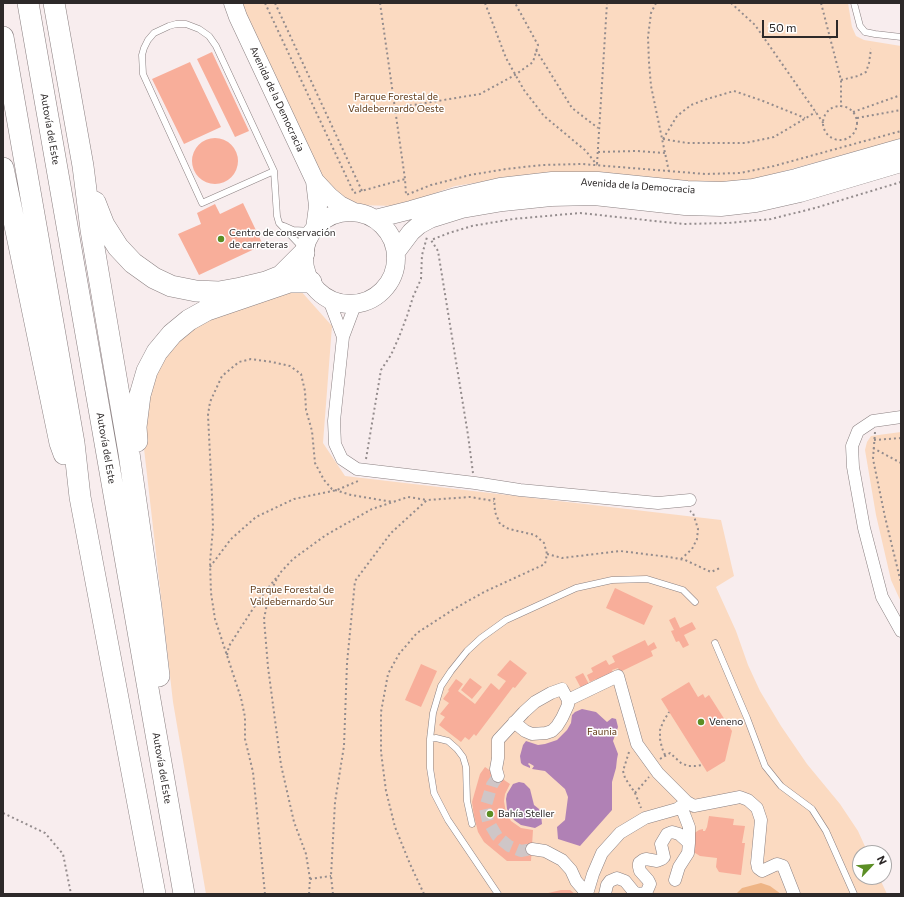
<!DOCTYPE html>
<html>
<head>
<meta charset="utf-8">
<style>
  body { margin:0 }
  #map { position:relative; width:904px; height:897px; overflow:hidden; background:#f8edee; font-family:Commissioner,sans-serif }
  canvas { display:block }
  .frame { position:absolute; inset:0; border:4px solid #2d2929; pointer-events:none }
  .north { position:absolute; left:852px; top:845px; width:40px; height:40px; box-sizing:border-box; background:#fff; border:1px solid #aba9a9; border-radius:50%; rotate:64deg; font-size:11px; font-weight:700; line-height:16px; text-align:center; color:#2d2929 }
  .north::after { content:''; display:block; margin:auto; width:14px; height:18px; background:#5b8e25; clip-path:polygon(50% 0,100% 100%,50% 72%,0 100%) }
  .scale { position:absolute; left:762px; top:20px; width:76px; height:18px; box-sizing:border-box; border:2px solid #2d2929; border-top:0; padding-left:5px; font-size:12px; line-height:14px; white-space:nowrap; color:#2d2929; -webkit-text-stroke:3px #fff; paint-order:stroke }
</style>
</head>
<body>
<div id="map">
<canvas width="904" height="897"></canvas>
<div class="frame"></div>
<div class="north">N</div>
<div class="scale">50 m</div>
</div>
<script>
const ctx = document.querySelector('canvas').getContext('2d');
ctx.lineJoin = 'round';
function fill(path, color) {
  ctx.fillStyle = color;
  ctx.fill(path, 'evenodd');
}
function shape(rows) {
  const path = new Path2D();
  for (const r of rows) {
    if (r.length === 3) {
      path.moveTo(r[0] + r[2], r[1]);
      path.arc(r[0], r[1], r[2], 0, 2 * Math.PI);
      continue;
    }
    path.moveTo(r[0], r[1]);
    for (let i = 2; i < r.length; i += 2) path.lineTo(r[i], r[i + 1]);
  }
  return path;
}
function trace(path, color, width, dash) {
  ctx.strokeStyle = color;
  ctx.lineWidth = width;
  ctx.lineCap = dash ? 'butt' : 'round';
  ctx.setLineDash(dash || []);
  ctx.stroke(path);
}
function write(font, color, halo, rows, align = 'center') {
  ctx.font = font + ' Commissioner,sans-serif';
  ctx.lineWidth = 3;
  ctx.setLineDash([]);
  ctx.textBaseline = 'middle';
  ctx.strokeStyle = halo;
  ctx.fillStyle = color;
  for (const [text, x, y, turn = 0] of rows) {
    ctx.save();
    ctx.translate(x, y);
    ctx.rotate((+turn || 0) * Math.PI / 180);
    ctx.textAlign = isNaN(turn) ? turn : align;
    if (halo) ctx.strokeText(text, 0, 0);
    ctx.fillText(text, 0, 0);
    ctx.restore();
  }
}
fill(shape([
  [241,3,848,3,852,27,856,36,864,40,901,46,901,139,748,181,694,183,541,173,455,186,399,206,352,205,326,186],
  [300,290,332,326,323,443,345,476,721,520,734,576,716,587,736,631,748,665,760,691,781,726,807,764,840,804,858,831,868,853,860,853,860,877,879,877,887,894,206,894,173,702,142,431,156,364,194,323,244,304],
  [901,432,901,602,891,580,876,515,865,450,867,442,871,436]
]), '#fbdac1');
fill(shape([
  [761,883,770,886,781,894,736,894,742,888]
]), '#eeb485');
fill(shape([
  [582,709,596,712,607,722,612,718,616,719,618,727,613,741,618,754,617,759,616,768,612,782,612,810,580,846,558,839,557,827,565,820,568,797,565,789,545,771,532,769,534,766,529,763,528,764,530,766,530,768,523,765,521,763,520,756,523,745,526,741,538,745,545,744,557,740,567,730,571,723,572,715,575,712],
  [519,782,524,783,530,789,534,805,539,809,541,814,542,824,535,828,521,825,514,820,507,809,506,799,507,794,513,784]
]), '#b081b5');
fill(shape([
  [212,52,249,131,235,137,197,59],
  [190,62,221,127,184,144,152,79],
  [215,161,23],
  [243,203,263,245,199,275,178,234,201,224,197,213,215,204,220,214],
  [615,588,653,606,644,625,606,608],
  [675,617,680,628,692,622,696,629,684,635,689,645,683,648,679,641,676,642,671,631,674,630,669,620],
  [645,640,648,646,654,642,657,648,651,651,653,656,620,672,618,668,612,670,614,675,598,683,596,679,590,682,587,675,593,672,591,668,606,660,609,665,615,662,612,656],
  [510,660,527,673,515,688,513,687,476,736,474,734,469,740,465,737,461,742,439,725,445,717,440,714,449,703,443,699,449,691,448,690,456,679,463,684,458,691,475,704,491,683,499,690,506,681,497,675],
  [421,664,437,671,421,707,405,700],
  [583,673,590,686,582,690,575,677],
  [470,678,482,687,472,699,461,690],
  [689,682,698,697,703,694,705,698,709,695,732,731,725,761,707,772,661,699],
  [485,767,510,784,505,794,504,801,506,813,511,821,521,828,533,830,531,861,507,861,484,842,478,832,474,816,472,802,480,774],
  [709,816,734,819,733,825,745,826,742,843,745,843,741,875,719,872,716,867,717,858,700,856,692,851,693,834,699,830,703,829,703,831,705,831,707,827],
  [561,890,570,890,575,894,544,894]
]), '#f8ae9a');
trace(shape([
  [498,776,492,785,485,808,488,821,497,836,509,846,521,851,532,849]
]), '#cfc6c7', 12, [12, 6]);
const lane = shape([
  [854,3,860,26,865,32,875,34,901,37],
  [274,171,202,203,143,74,142,55,144,48,148,40,154,33,169,26,176,24,186,24,199,29,209,36,216,46,274,171,277,216,279,223,298,243,305,248],
  [284,226,293,230,313,231],
  [715,643,747,718,765,766,781,786,812,809,826,831,854,894],
  [430,739,436,738,448,741,457,749,463,757,466,767,467,801,472,824],
  [498,894,448,820,434,793,430,768,430,739,433,713,441,686,451,671,467,651,481,638,506,620,576,588,612,580,647,579,683,590,695,602]
]);
const street = shape([
  [329,300,343,337],
  [355,305,343,337,334,421,335,444,342,459,357,469,475,483,520,490,658,503,690,500],
  [901,417,873,421,858,431,852,446,853,467,864,528,882,597,901,631],
  [514,722,525,731,532,734,546,733,552,731,557,726,562,718,568,705,568,700],
  [498,776,496,769,498,758,498,740,524,712,535,702,551,693,562,689,568,700,618,676,637,744,658,773,687,802,694,806,740,797,748,800,757,808,761,820,757,863,758,868,762,871,777,864,783,866,794,894],
  [532,849,545,851,562,860,571,870,576,881,587,894],
  [675,880,679,867,688,853,689,843,689,827,681,806],
  [587,894,593,874,602,853,620,833,645,818,677,809,687,802],
  [605,894,607,885,610,881,617,878,625,881,634,892,638,894,645,893,647,891,650,884,648,880,640,871,639,867,639,863,643,860,646,859,657,861,662,859,664,857,661,844,667,834,672,832,679,834,689,843]
]);
const primary = shape([
  [233,3,238,17,315,181,329,196,340,205,354,212],
  [350,258,46],
  [375,219,411,210,456,197,500,187,552,181,598,181,687,190,722,191,753,188,796,178,901,148],
  [315,229,318,206,315,181],
  [396,252,411,232,419,225,430,219,462,209,503,202,551,197,594,196,685,206,721,207,756,203,800,193,901,163]
]);
const highway = shape([
  [28,3,184,894],
  [54,3,83,166,91,230,129,453,151,607,159,676],
  [3,37,74,443,80,497,155,894],
  [3,168,60,443,64,454],
  [95,202,104,225,118,247,133,263,154,278,171,286,196,291,219,292,241,288,266,282,281,276,304,253],
  [137,441,136,427,140,395,147,371,157,352,172,334,189,320,207,310,289,282,311,282]
]);
trace(lane, '#8b8182', 7);
trace(street, '#8b8182', 13);
trace(primary, '#8b8182', 19);
trace(highway, '#8b8182', 22);
trace(shape([
  [265,3,354,193,405,179],
  [275,3,362,191],
  [380,3,405,179,406,195,431,185,470,175,506,169,542,165,582,164,705,174,740,173,774,166,901,131],
  [485,3,506,58,524,90,544,116,586,151,597,165],
  [656,3,651,13,648,37,649,63,651,86,669,172],
  [731,3,755,25,824,124],
  [821,3,841,80,841,107],
  [536,50,572,108,598,128],
  [841,80,858,76,866,72,869,63,871,49],
  [840,123,17],
  [395,108,480,94,515,75,533,62,538,45,515,3],
  [853,112,901,95],
  [857,118,901,110],
  [663,139,677,116,691,105,707,99,734,91,763,101,805,118],
  [663,139,687,143,745,143,774,137,816,112],
  [598,152,637,151,665,153],
  [597,164,607,3],
  [875,432,873,459,885,517,901,583],
  [874,440,901,438],
  [873,448,901,463],
  [366,459,381,370,391,355,399,337,407,316,413,297,421,279,422,255,427,237],
  [473,473,468,435,438,251,431,240,449,233,472,226,513,219,580,213,683,224,728,223,771,219,815,208,901,182],
  [547,554,562,558,620,551,669,557,685,560,711,572,720,568],
  [681,559,692,549,697,539,698,529,693,513,690,511],
  [210,567,231,539,256,517,294,499,337,490,358,481],
  [227,655,229,646,258,601,276,578],
  [629,752,623,771,625,778,635,793,641,808],
  [665,755,662,748,660,739,660,730,663,722,669,712],
  [660,759,670,753,681,763,688,766,695,766,702,765],
  [635,793,649,777],
  [3,813,45,833,63,854,71,894],
  [310,879,306,854,294,822,281,765,268,667,264,619,269,594,280,573,293,559,326,535,372,509,408,497,427,500],
  [265,894,253,772,245,739,245,717,241,698,215,619,211,593,210,562,213,528,212,496,208,415,210,402,222,376,239,362,251,359,272,362,290,366,301,374,305,391,306,410,312,431,315,463,324,480,332,489,351,495,393,502],
  [309,894,310,879,331,876],
  [333,894,331,876,335,802,344,746,347,663,355,581,391,533,427,500,470,497,494,501],
  [424,894,410,864,395,827,386,791,381,752,381,712,388,674,399,654,417,633,454,609,484,592,545,564,547,554,544,543,535,535,509,529,500,524,495,512,494,496]
]), '#948c8d', 2, [2, 3]);
trace(lane, '#fff', 6);
trace(street, '#fff', 12);
trace(primary, '#fff', 18);
trace(highway, '#fff', 21);
for (const [x, y, r, color] of [
  [221,239,4,"#5b8e25"],
  [701,722,4,"#5b8e25"],
  [490,814,4,"#5b8e25"]
]) {
  const dot = new Path2D();
  dot.arc(x, y, r, 0, 2 * Math.PI);
  ctx.fillStyle = color;
  ctx.fill(dot);
  trace(dot, '#fff', 1.5);
}
write('10px', '#623b18', '#fff', [
  ["Parque Forestal de",396,97],
  ["Valdebernardo Oeste",396,109],
  ["Parque Forestal de",292,590],
  ["Valdebernardo Sur",292,602],
  ["Faunia",602,732]
]);
write('10px', '#2d2929', '#fff', [
  ["Avenida de la Democracia",277,99,65],
  ["Autovía del Este",50,129,80],
  ["Avenida de la Democracia",638,186,4],
  ["Autovía del Este",106,448,80],
  ["Autovía del Este",162,768,80]
]);
write('10px', '#2d2929', '#fff', [
  ["Centro de conservación",229,233],
  ["de carreteras",229,245],
  ["Veneno",709,722],
  ["Bahía Steller",498,814]
], 'left');
</script>
</body>
</html>
